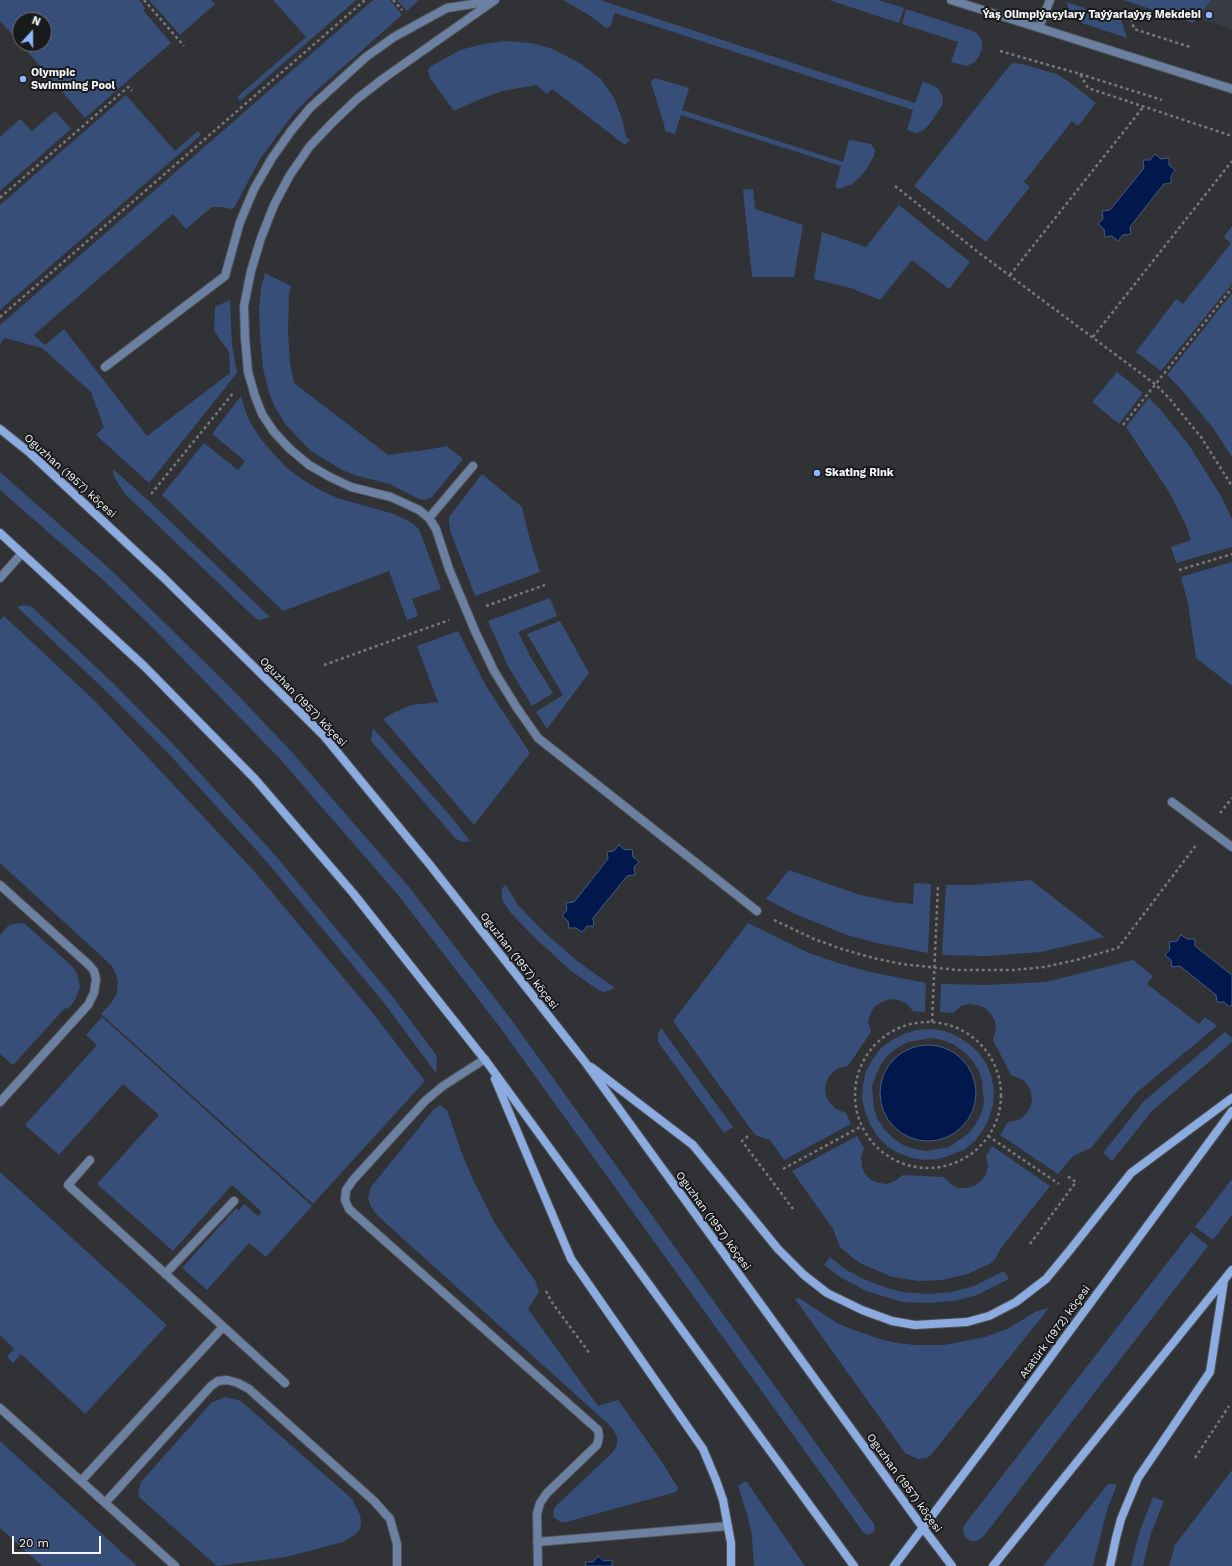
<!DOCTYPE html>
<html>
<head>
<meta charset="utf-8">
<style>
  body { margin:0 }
  #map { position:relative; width:1232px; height:1566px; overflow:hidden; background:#303236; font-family:"Work Sans",sans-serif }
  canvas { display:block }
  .north { position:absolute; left:12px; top:12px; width:40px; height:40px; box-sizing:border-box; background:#191a1c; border:1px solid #707274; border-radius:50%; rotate:21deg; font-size:11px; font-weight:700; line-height:16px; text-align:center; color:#f3f5f7 }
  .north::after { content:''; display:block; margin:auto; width:14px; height:18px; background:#91b8fd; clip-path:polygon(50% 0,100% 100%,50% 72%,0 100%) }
  .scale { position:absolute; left:12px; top:1536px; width:89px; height:18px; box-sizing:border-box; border:2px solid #f3f5f7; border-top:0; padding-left:5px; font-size:12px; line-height:14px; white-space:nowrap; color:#f3f5f7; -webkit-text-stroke:3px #191a1c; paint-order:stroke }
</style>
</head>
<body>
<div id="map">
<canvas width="1232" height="1566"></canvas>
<div class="north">N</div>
<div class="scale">20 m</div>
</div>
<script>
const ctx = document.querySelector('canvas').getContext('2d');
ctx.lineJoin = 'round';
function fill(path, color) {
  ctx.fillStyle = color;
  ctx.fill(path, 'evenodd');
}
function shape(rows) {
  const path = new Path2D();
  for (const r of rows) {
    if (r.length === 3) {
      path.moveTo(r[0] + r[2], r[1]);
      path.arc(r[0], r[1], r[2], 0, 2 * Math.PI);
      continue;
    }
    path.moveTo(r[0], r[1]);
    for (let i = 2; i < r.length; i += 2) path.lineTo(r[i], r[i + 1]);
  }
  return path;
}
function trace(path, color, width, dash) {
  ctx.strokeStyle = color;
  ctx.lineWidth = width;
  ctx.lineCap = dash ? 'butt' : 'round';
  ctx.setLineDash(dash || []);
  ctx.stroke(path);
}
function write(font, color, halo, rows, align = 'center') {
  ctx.font = font + ' "Work Sans",sans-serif';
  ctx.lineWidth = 4;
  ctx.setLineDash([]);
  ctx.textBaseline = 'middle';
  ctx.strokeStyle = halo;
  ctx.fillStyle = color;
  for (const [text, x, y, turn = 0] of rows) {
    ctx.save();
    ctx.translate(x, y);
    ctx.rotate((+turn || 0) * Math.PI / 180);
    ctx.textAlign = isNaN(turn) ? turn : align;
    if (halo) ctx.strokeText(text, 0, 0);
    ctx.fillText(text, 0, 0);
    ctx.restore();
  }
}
fill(shape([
  [1141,0,1232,0,1232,29]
]), '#363b44');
fill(shape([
  [0,0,139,0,145,8,143,10,171,43,85,118,21,44,44,44,44,20,20,20,20,43,0,21],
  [149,0,211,0,215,4,180,35],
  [273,0,356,0,240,101,237,97,306,37],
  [373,0,390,0,402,15,318,89,294,113,260,159,234,208,231,209,221,207,212,207,186,229,173,214,34,335,45,345,64,329,147,436,230,373,229,352,214,331,215,307,230,300,232,345,237,373,149,483,96,435,104,427,91,392,42,348,5,338,0,344,0,325],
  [397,0,419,0,407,11],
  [563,0,600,0,915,103,923,81,938,88,943,97,942,106,928,126,922,131,915,133,907,130,913,110,615,13,610,27,606,28,589,15],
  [829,0,878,0,904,8,899,23],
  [1123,0,1211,0,1193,23],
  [1066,2,1121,20,1127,38,1082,23,1071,14],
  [906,9,970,30,978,34,982,41,982,49,979,56,975,62,967,66,951,62,958,42,902,24],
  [506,41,531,43,553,49,581,64,601,79,614,98,622,119,626,137,630,140,625,145,552,89,547,94,536,85,502,91,478,100,454,111,430,78,428,70,430,67,460,50,483,44],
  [1014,63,1022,64,1056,74,1068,81,1096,103,1078,126,1072,121,1024,182,1030,187,986,242,914,186,1010,65],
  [655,78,689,88,682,110,843,162,849,140,851,140,871,144,875,150,874,156,866,170,860,177,852,184,839,189,835,187,841,166,681,115,675,134,667,132,665,130,664,124,651,83,652,80],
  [126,95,175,151,198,131,201,135,0,310,0,205],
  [55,111,71,129,0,191,0,137,20,119,32,131],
  [753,189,755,209,803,225,794,277,752,277,743,190],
  [899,205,970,262,949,289,912,260,880,300,851,288,814,279,822,232,866,247],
  [1232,226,1232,284,1161,371,1136,352,1176,299,1183,304,1231,243,1224,237],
  [265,273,291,286,289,295,288,331,290,363,294,383,388,455,431,449,447,446,463,459,432,497,425,500,419,499,390,484,358,476,342,470,311,451,285,424,275,407,269,393,263,368,260,335,259,308,261,288],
  [1232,293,1232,457,1213,428,1180,388,1167,375],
  [1117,372,1143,393,1119,424,1092,402],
  [241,396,244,407,249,420,260,438,272,452,287,468,303,480,320,490,337,498,394,514,412,523,419,529,441,589,412,599,418,616,407,620,389,571,283,611,162,495,204,443,238,470,245,461,212,434],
  [1149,398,1159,408,1189,445,1221,496,1232,519,1232,547,1176,563,1171,547,1191,540,1185,523,1169,492,1126,427],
  [113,469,150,502,270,617,260,620,254,617,125,494,114,477],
  [0,472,111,570,232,689,290,750,409,887,510,1018,874,1524,875,1529,872,1533,867,1535,863,1532,499,1026,399,896,280,759,153,628,102,579,0,490],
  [482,474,522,507,530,540,540,572,475,596,451,533,449,523,449,517],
  [1232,562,1232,686,1196,658,1188,603,1181,577],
  [550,598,557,616,518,632,530,656,553,693,532,706,508,666,488,621],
  [23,605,31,606,115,685,175,746,275,855,393,997,436,1055,437,1061,436,1073,384,1003,267,862,168,753,108,693,17,607],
  [4,616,96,702,254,871,372,1012,425,1081,313,1204,101,1014,112,1002,117,993,118,980,112,966,0,863,0,620],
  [560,621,589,673,547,729,536,712,563,695,527,634],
  [458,631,486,686,530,753,474,825,383,719,395,712,412,705,438,702,417,646],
  [373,728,453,819,470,841,463,842,456,839,371,741],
  [789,870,860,895,894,902,913,904,914,883,931,884,928,953,877,943,847,935,795,914,766,899],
  [1031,880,1104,937,1041,952,986,956,942,955,946,885,972,885],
  [506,885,518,905,542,930,577,961,615,988,605,992,598,990,570,970,535,938,510,912,503,901,502,898,502,890,503,887],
  [18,923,25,924,73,967,77,974,80,987,75,1000,68,1009,65,1008,13,1065,0,1054,0,935,8,926],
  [748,923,809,953,838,963,870,972,926,983,925,1012,913,1011,906,1003,898,1000,890,999,882,1002,875,1006,871,1013,868,1021,871,1032,848,1066,838,1068,832,1073,827,1080,825,1088,826,1096,830,1103,836,1109,846,1113,851,1124,784,1160,770,1140,755,1135,673,1021],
  [1133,960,1153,976,1147,984,1199,1024,1205,1017,1217,1026,1136,1093,1091,1148,1073,1156,1058,1174,1000,1135,1008,1122,1019,1120,1025,1115,1030,1108,1032,1100,1031,1092,1027,1084,1021,1079,1011,1075,993,1040,996,1029,995,1021,991,1014,985,1008,977,1005,969,1004,961,1006,953,1013,940,1012,941,984,986,985,1046,982],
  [102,1017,312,1206,266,1257,249,1243,207,1290,182,1268,236,1208,239,1210,244,1204,258,1216,262,1212,232,1185,173,1251,97,1184,159,1115,123,1084,59,1155,25,1125,97,1045,86,1035],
  [661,1028,733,1127,724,1133,658,1042,658,1034],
  [931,1029,945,1031,957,1036,969,1044,979,1053,987,1065,992,1078,994,1091,993,1105,989,1118,983,1130,975,1141,964,1150,939,1159,925,1160,912,1158,898,1153,887,1146,877,1136,870,1124,865,1111,862,1098,863,1085,866,1071,873,1059,881,1048,892,1040,904,1034,917,1030],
  [931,1038,942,1040,953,1044,963,1051,971,1059,978,1069,982,1080,984,1103,981,1114,975,1125,968,1134,949,1147,926,1151,914,1149,903,1145,893,1138,885,1130,878,1120,874,1109,872,1086,876,1075,881,1064,888,1055,897,1048,908,1042],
  [1225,1032,1232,1038,1232,1042,1152,1111,1112,1161,1103,1153,1143,1102],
  [440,1105,447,1110,461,1151,473,1180,494,1222,508,1243,535,1280,539,1292,528,1309,598,1406,618,1400,660,1459,678,1488,676,1492,566,1522,561,1522,553,1517,554,1509,557,1505,613,1452,617,1445,617,1437,613,1429,607,1423,378,1216,371,1207,368,1199,371,1187,434,1109],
  [857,1136,864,1148,861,1158,862,1167,865,1174,871,1180,879,1183,887,1184,895,1181,903,1175,944,1177,951,1184,958,1188,967,1188,974,1186,981,1181,986,1174,988,1166,986,1156,992,1146,1050,1186,1001,1248,995,1259,991,1263,968,1274,942,1280,920,1281,892,1277,860,1263,853,1258,840,1247,833,1229,792,1171],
  [0,1172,167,1325,85,1414,21,1354,13,1363,7,1357,14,1349,0,1335],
  [1232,1179,1232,1215,1213,1240,1195,1227],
  [1191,1232,1208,1246,983,1537,977,1541,970,1541,965,1537,963,1530,965,1524],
  [830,1257,845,1269,861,1278,887,1288,903,1292,928,1294,952,1292,974,1286,1004,1271,1009,1279,977,1295,954,1301,928,1303,902,1302,866,1291,840,1277,824,1265],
  [799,1298,837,1323,851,1329,880,1339,897,1343,915,1345,944,1345,985,1337,1007,1329,1037,1311,1049,1308,931,1455,927,1458,918,1459,905,1453,795,1299],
  [226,1397,241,1401,352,1499,360,1515,361,1522,360,1529,356,1534,343,1542,286,1557,217,1566,139,1497,138,1493,141,1482,212,1402],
  [0,1441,137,1566,42,1566,0,1528],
  [1232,1470,1232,1566,1169,1566,1175,1545],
  [746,1481,805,1566,754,1566,752,1536,748,1517,738,1486],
  [1108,1484,1117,1484,1107,1510,1093,1566,1043,1566],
  [1153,1497,1164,1501,1150,1536,1143,1566,1131,1566,1139,1533]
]), '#374e78');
const water = shape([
  [1155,154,1161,159,1169,158,1169,165,1175,170,1171,176,1171,183,1164,184,1159,190,1130,227,1131,234,1123,235,1118,241,1112,236,1105,237,1104,229,1098,224,1103,219,1102,211,1110,210,1144,168,1143,160,1150,160,1155,154],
  [619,845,625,850,632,849,633,857,639,862,634,867,635,875,627,876,593,918,594,926,587,926,582,932,576,928,569,928,568,921,562,916,567,910,566,903,574,902,608,859,607,852,614,851,619,845],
  [1181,935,1187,939,1195,939,1195,946,1232,975,1232,1004,1230,1007,1224,1002,1217,1002,1216,995,1180,966,1172,967,1171,960,1165,955,1170,949,1169,942,1177,941,1181,935],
  [928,1093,48],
  [598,1556,604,1561,612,1560,612,1566,586,1566,585,1562,593,1562,598,1556]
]);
fill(water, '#00184b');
trace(water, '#495a7f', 1);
const service = shape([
  [495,0,384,78,357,99,332,123,310,146,290,175,274,205,261,238,251,271,244,306,245,337,248,372,255,396,262,414,274,432,290,449,309,465,330,477,351,487,391,497,406,504,419,510,429,518,436,529,449,569,475,631,494,671,517,708,538,738,757,911],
  [1039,27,1050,0],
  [105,367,225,276,240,222,254,189,272,158,291,131,310,108,366,57,394,37,447,8,492,1],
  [429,518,473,466],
  [0,578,22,553],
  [1172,802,1232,847],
  [0,885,89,965,94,971,96,979,94,993,88,1005,0,1102],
  [485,1059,443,1086,425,1101,353,1180,346,1190,345,1200,349,1209,598,1430,599,1437,597,1445,547,1493,540,1503,537,1514,538,1566],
  [90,1160,68,1185,285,1383],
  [165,1274,234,1201],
  [0,1408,175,1566],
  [81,1481,223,1327],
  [105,1503,211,1386,218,1381,227,1380,238,1383,249,1389,374,1501,390,1519,397,1544,397,1566],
  [537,1542,728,1526]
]);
const tertiary = shape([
  [951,0,1232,89]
]);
const secondary = shape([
  [0,429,30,453,163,577,324,736,430,865,585,1062,923,1528,952,1566],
  [0,533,144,666,255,779,353,893,489,1065,854,1566],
  [591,1067,693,1145,778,1249,804,1275,827,1293,862,1310,892,1321,915,1325,967,1322,989,1316,1016,1302,1046,1279,1070,1250,1131,1173,1232,1098],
  [495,1079,571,1259,703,1449,716,1480,723,1500,731,1543,731,1566],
  [894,1566,990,1439,1232,1111],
  [993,1566,1232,1270],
  [1110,1566,1116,1538,1121,1519,1138,1478,1210,1372,1224,1281]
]);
trace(service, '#4f5155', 10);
trace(tertiary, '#4f5155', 10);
trace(secondary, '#4f5155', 10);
trace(shape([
  [144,0,184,46],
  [393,0,402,10],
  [1135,13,1132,21,1134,29,1190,47],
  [1000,51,1080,74,1088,88,1232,136],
  [1080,74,1162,100],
  [895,186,978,252,1155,384,1169,398,1201,437,1232,486],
  [0,198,128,87,132,91],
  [1010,275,1144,106],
  [0,317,365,0],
  [1093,337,1232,161],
  [1123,425,1232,288],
  [151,494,234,392],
  [1179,570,1232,554],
  [486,606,545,585],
  [324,665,449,620],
  [1220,813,1232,798],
  [774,920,814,939,842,949,873,958,902,964,957,970,1014,970,1044,967,1076,960,1118,948,1197,844],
  [932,1022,938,885],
  [928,1095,73],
  [748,1136,742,1141,793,1209],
  [988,1136,1059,1184],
  [783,1169,862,1126],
  [1030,1244,1076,1182,1066,1175],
  [546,1291,551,1301,590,1354],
  [1195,1458,1229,1406]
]), '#76787b', 2.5, [3, 3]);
trace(service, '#6c80a1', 8);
trace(tertiary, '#6c80a1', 8);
trace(secondary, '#8cabe1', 8);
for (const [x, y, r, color] of [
  [1209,15,4,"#91b8fd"],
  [23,79,4,"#91b8fd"],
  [817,473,4,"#91b8fd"]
]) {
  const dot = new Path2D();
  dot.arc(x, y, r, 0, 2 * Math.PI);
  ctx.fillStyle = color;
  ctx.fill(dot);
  trace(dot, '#191a1c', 1.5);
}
write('bold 11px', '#f3f5f7', '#191a1c', [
  ["Ýaş Olimpiýaçylary Taýýarlaýyş Mekdebi",1201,15,"right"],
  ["Olympic",31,73],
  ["Swimming Pool",31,86],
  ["Skating Rink",825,473]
], 'left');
write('11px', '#f3f5f7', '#191a1c', [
  ["Oguzhan (1957) köçesi",70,476,42],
  ["Oguzhan (1957) köçesi",303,702,46],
  ["Oguzhan (1957) köçesi",519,961,52],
  ["Oguzhan (1957) köçesi",713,1221,54],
  ["Atatürk (1972) köçesi",1055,1332,-54],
  ["Oguzhan (1957) köçesi",904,1483,54]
]);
</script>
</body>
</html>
